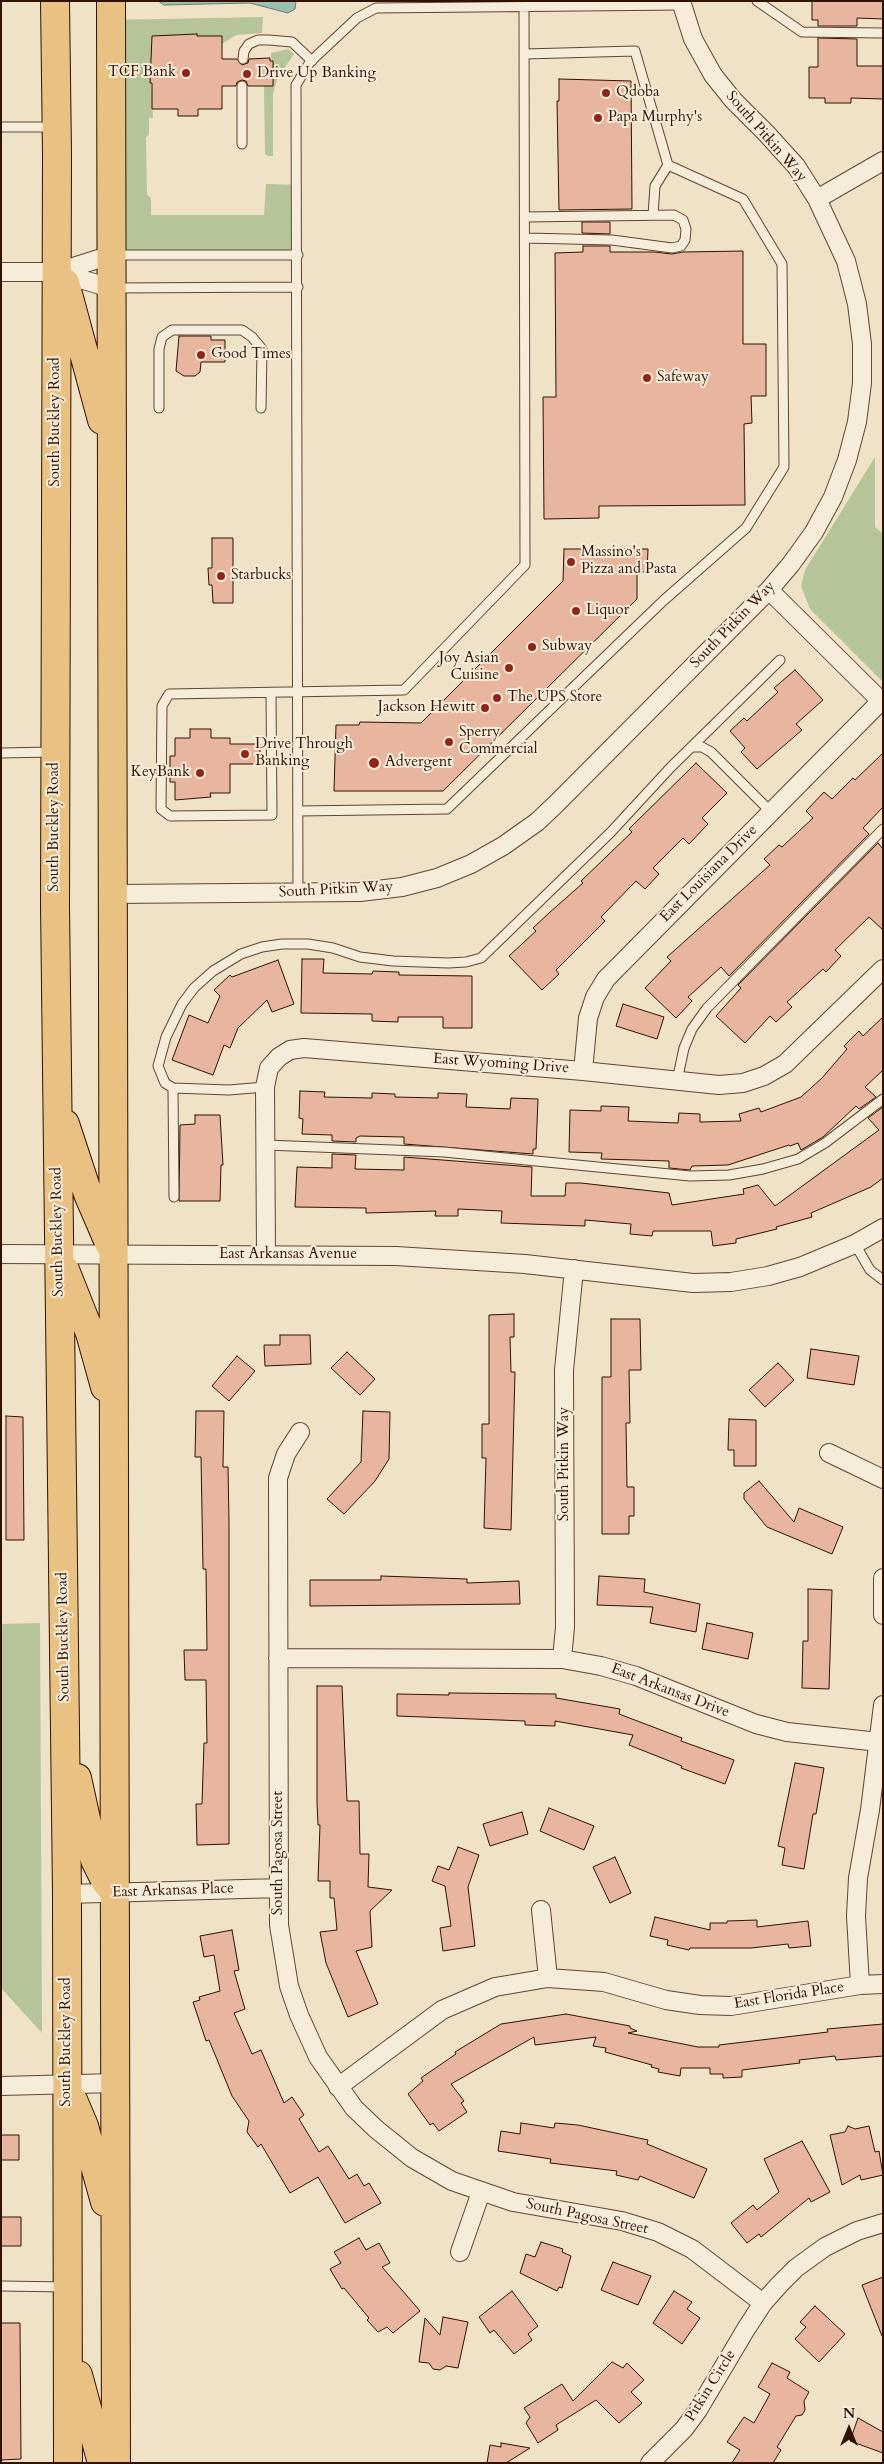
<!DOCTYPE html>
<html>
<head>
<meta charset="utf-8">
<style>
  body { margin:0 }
  #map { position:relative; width:884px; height:2464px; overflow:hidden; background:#f0e2c6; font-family:Cardo,serif }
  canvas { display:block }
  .frame { position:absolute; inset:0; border:2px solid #2f1201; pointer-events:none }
  .north { position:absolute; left:824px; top:2404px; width:50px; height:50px; -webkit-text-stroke:4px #f5ecda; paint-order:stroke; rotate:0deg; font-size:14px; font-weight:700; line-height:20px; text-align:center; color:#2f1201 }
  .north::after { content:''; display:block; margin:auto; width:18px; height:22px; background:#2f1201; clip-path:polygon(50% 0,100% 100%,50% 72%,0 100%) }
</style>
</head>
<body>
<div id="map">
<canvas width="884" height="2464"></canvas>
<div class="frame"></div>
<div class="north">N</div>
</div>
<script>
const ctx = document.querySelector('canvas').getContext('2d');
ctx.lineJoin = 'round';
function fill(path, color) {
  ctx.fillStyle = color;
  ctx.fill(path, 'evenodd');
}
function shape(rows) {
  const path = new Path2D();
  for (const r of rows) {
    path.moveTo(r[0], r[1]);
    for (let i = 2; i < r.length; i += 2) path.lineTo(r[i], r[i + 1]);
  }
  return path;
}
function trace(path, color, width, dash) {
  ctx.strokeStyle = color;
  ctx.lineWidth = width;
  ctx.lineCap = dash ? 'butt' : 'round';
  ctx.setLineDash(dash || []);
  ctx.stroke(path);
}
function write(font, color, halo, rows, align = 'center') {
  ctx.font = font + ' Cardo,serif';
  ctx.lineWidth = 4;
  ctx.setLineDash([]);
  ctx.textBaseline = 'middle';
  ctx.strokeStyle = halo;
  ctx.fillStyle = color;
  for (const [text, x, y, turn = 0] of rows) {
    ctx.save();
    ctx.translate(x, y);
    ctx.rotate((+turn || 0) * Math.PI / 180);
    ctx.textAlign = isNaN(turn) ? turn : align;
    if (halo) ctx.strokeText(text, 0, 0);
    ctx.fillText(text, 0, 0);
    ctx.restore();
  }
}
fill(shape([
  [263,17,262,33,236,35,222,44,197,36,197,34,178,35,150,63,153,118,149,118,149,134,146,138,147,195,151,198,151,215,264,215,266,184,298,185,298,255,111,255,111,20],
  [288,49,294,54,277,79,273,94,273,156,268,156,265,154,264,86,273,86,271,53],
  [875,457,875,527,883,534,883,682,810,609,801,586,805,570],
  [40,1623,42,2033,1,1988,1,1624]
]), '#b5c499');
const water = shape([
  [158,1,296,1,295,9,288,13,250,3,164,5,158,1]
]);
fill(water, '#9bbfb0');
trace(water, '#707a6a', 1);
const building = shape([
  [812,1,883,1,883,19,857,18,857,26,818,26,818,20,812,20,812,1],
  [197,34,197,36,222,36,222,59,237,59,242,65,248,63,249,59,270,58,270,61,273,61,273,86,248,86,246,81,242,80,237,82,236,86,222,86,222,109,198,109,198,116,178,116,178,109,152,109,152,83,150,83,152,36,197,34],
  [818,38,857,39,857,66,883,66,883,99,851,98,851,103,825,103,825,98,809,98,809,67,818,67,818,38],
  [559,79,631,81,632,209,559,210,557,101,559,101,559,79],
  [582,222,610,222,610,234,582,233,582,222],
  [583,246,610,246,610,252,654,252,672,254,683,252,743,251,743,344,766,344,766,396,751,396,752,423,744,424,745,505,599,506,599,518,544,519,543,397,556,397,555,253,583,252,583,246],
  [179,336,211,336,211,340,225,340,225,362,201,362,200,372,195,376,184,376,176,371,179,336],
  [212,538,233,538,233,603,213,603,212,585,209,585,208,568,212,568,212,538],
  [564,549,648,549,647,572,637,572,637,599,443,791,334,791,336,725,359,725,360,722,421,723,563,581,564,549],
  [795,670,823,700,796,724,802,730,757,769,741,752,745,748,730,731,744,718,747,721,778,692,774,688,795,670],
  [190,729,211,729,211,738,230,738,230,744,260,744,260,764,230,764,230,793,210,793,211,797,175,800,175,782,170,782,170,756,175,756,175,738,190,738,190,729],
  [883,753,883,807,863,828,869,834,729,976,721,967,688,997,692,1001,676,1018,645,988,671,961,667,957,770,865,764,859,779,845,782,847,813,818,806,811,824,792,832,799,853,778,855,780,883,753],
  [696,763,727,793,702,818,708,824,689,844,683,838,653,868,659,874,645,889,636,881,601,917,605,921,556,970,559,974,542,990,509,956,536,931,533,928,549,913,583,883,581,881,632,832,629,829,696,763],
  [878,843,883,849,883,930,869,917,835,950,841,956,826,972,823,969,787,1002,792,1007,776,1022,770,1016,745,1043,716,1016,741,988,738,985,878,843],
  [302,959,324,959,323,973,372,974,373,971,399,972,399,975,472,976,472,1028,443,1028,443,1017,398,1017,398,1022,372,1021,372,1014,301,1013,302,959],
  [278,960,294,1004,272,1012,267,1000,238,1028,230,1048,224,1045,213,1075,172,1060,189,1015,208,1023,220,996,214,990,230,975,232,977,278,960],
  [623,1004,664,1017,657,1039,616,1026,623,1004],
  [883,1017,883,1070,865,1087,876,1097,859,1109,856,1106,823,1137,801,1150,798,1143,790,1146,789,1145,728,1165,692,1166,690,1170,669,1168,669,1161,601,1159,602,1153,569,1152,570,1110,601,1111,601,1106,629,1107,628,1121,678,1123,679,1113,700,1114,700,1122,741,1121,739,1114,759,1108,761,1112,801,1097,822,1078,847,1049,844,1046,859,1031,863,1036,883,1017],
  [300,1091,325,1092,324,1097,372,1098,372,1093,395,1094,395,1097,438,1098,438,1093,467,1094,466,1107,510,1109,511,1098,538,1099,536,1149,533,1149,533,1154,404,1144,404,1137,360,1136,356,1138,356,1142,332,1141,332,1135,302,1134,303,1119,299,1118,300,1091],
  [883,1107,883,1178,871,1187,811,1213,812,1217,776,1227,777,1229,736,1239,736,1243,713,1246,711,1231,653,1231,652,1236,630,1234,631,1224,585,1220,585,1226,501,1223,502,1211,458,1209,458,1216,435,1216,436,1211,366,1213,366,1208,295,1207,297,1167,332,1168,332,1154,356,1155,355,1169,404,1170,404,1157,532,1167,531,1196,565,1196,566,1183,581,1183,669,1193,672,1205,744,1194,743,1189,758,1185,775,1206,879,1130,868,1118,883,1107],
  [195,1115,220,1115,223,1165,221,1165,220,1201,179,1201,180,1125,195,1124,195,1115],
  [514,1314,514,1337,510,1337,511,1372,515,1372,511,1530,484,1528,486,1458,482,1458,482,1424,489,1424,489,1315,514,1314],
  [611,1319,640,1319,641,1370,629,1370,630,1423,626,1423,627,1487,634,1487,634,1516,629,1516,629,1534,602,1534,602,1377,611,1377,611,1319],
  [280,1335,310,1335,311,1364,265,1366,264,1345,280,1345,280,1335],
  [811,1349,859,1356,854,1385,807,1378,811,1349],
  [347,1352,375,1379,360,1395,331,1368,347,1352],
  [237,1356,255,1371,229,1401,212,1386,237,1356],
  [778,1363,794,1380,765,1407,749,1390,778,1363],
  [196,1411,224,1411,223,1467,228,1467,229,1522,229,1844,197,1845,196,1804,202,1804,204,1743,207,1743,206,1680,185,1680,184,1650,207,1650,206,1569,203,1569,201,1457,195,1457,196,1411],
  [363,1411,390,1412,389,1459,375,1481,344,1514,327,1499,361,1462,363,1411],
  [6,1416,23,1417,24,1540,6,1540,6,1416],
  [729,1419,756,1420,756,1466,734,1466,734,1450,728,1450,729,1419],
  [759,1481,794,1522,799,1508,843,1527,832,1554,767,1527,744,1499,744,1493,759,1481],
  [381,1576,467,1579,467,1583,519,1581,520,1604,310,1606,310,1580,381,1580,381,1576],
  [599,1576,645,1579,644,1592,700,1604,696,1632,650,1623,653,1607,597,1605,599,1576],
  [808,1589,832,1590,829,1689,802,1688,803,1641,808,1641,808,1589],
  [707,1623,753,1633,748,1659,702,1649,707,1623],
  [317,1686,342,1686,347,1801,359,1801,360,1854,369,1854,368,1887,392,1890,370,1911,372,1947,356,1951,378,2004,348,2017,326,1963,320,1932,337,1930,334,1898,330,1898,330,1881,318,1881,320,1825,318,1825,317,1802,317,1686],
  [449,1693,556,1694,556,1698,620,1709,619,1714,682,1738,681,1741,734,1760,725,1784,681,1768,682,1766,629,1745,633,1735,555,1721,555,1726,525,1725,525,1721,397,1716,397,1694,449,1695,449,1693],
  [795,1763,824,1768,816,1814,813,1814,804,1869,782,1865,785,1848,778,1846,795,1763],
  [549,1808,594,1826,584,1850,540,1831,549,1808],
  [522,1812,528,1834,490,1846,483,1824,522,1812],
  [458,1847,479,1855,468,1887,475,1946,443,1951,440,1928,451,1926,445,1886,432,1881,438,1866,449,1870,458,1847],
  [615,1857,631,1893,610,1903,593,1867,615,1857],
  [655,1917,710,1930,710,1923,727,1923,727,1921,757,1920,757,1927,808,1921,811,1946,789,1948,788,1944,751,1948,690,1948,689,1950,667,1945,668,1940,650,1936,655,1917],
  [232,1930,239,1970,234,1971,245,2009,234,2013,252,2054,261,2050,284,2103,292,2097,304,2115,299,2119,319,2152,328,2146,349,2179,357,2174,364,2186,369,2183,381,2203,345,2223,318,2177,290,2193,261,2144,258,2147,247,2132,249,2121,232,2096,209,2040,206,2041,193,2002,200,2000,199,1997,220,1991,214,1955,204,1957,200,1936,232,1930],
  [566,2014,630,2026,630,2028,637,2031,628,2033,698,2047,719,2047,719,2045,828,2032,827,2029,883,2024,883,2056,836,2060,835,2056,799,2060,800,2063,742,2070,742,2077,723,2078,723,2074,710,2074,710,2068,681,2068,680,2076,658,2072,659,2069,651,2067,652,2065,605,2052,606,2048,593,2046,596,2037,535,2045,534,2037,451,2084,464,2101,461,2103,467,2112,439,2131,433,2123,430,2125,408,2094,423,2081,421,2078,456,2054,455,2052,501,2024,566,2014],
  [521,2123,554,2128,555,2123,578,2125,648,2140,647,2144,707,2169,694,2198,640,2176,638,2180,616,2175,617,2171,550,2163,551,2159,498,2151,501,2131,520,2134,521,2123],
  [848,2126,855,2129,869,2126,875,2152,879,2151,883,2175,861,2180,860,2175,842,2185,830,2135,845,2132,848,2126],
  [1,2135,19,2135,19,2160,1,2160,1,2135],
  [802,2141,830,2192,811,2202,809,2198,761,2237,759,2234,747,2243,731,2223,753,2205,757,2210,779,2192,764,2159,802,2141],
  [1,2217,21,2217,21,2246,1,2246,1,2217],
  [359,2238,366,2250,379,2243,390,2263,382,2267,420,2311,393,2333,387,2327,378,2332,367,2320,369,2318,344,2288,342,2289,330,2269,341,2263,334,2252,359,2238],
  [541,2242,563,2249,562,2252,571,2256,562,2288,559,2287,557,2291,520,2273,526,2254,535,2257,541,2242],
  [613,2262,651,2276,638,2305,601,2290,613,2262],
  [883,2277,883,2336,882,2336,862,2285,883,2277],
  [512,2291,538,2326,528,2334,532,2340,514,2354,494,2330,490,2333,479,2317,512,2291],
  [674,2291,692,2302,687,2309,700,2318,682,2344,653,2323,674,2291],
  [815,2306,845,2334,819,2362,795,2339,806,2327,800,2322,815,2306],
  [443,2317,468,2322,458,2368,446,2366,440,2370,433,2369,429,2363,419,2362,425,2318,440,2335,443,2317],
  [1,2323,20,2323,21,2459,1,2460,1,2323],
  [612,2362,623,2368,627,2363,644,2380,631,2392,642,2403,619,2423,596,2400,556,2425,558,2430,538,2443,526,2423,530,2417,524,2408,562,2384,573,2401,612,2362],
  [772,2363,790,2372,787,2378,809,2392,804,2401,805,2410,802,2415,796,2416,777,2447,781,2450,773,2463,732,2463,740,2450,727,2442,744,2417,754,2423,770,2394,758,2387,772,2363],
  [858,2418,883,2432,883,2453,850,2441,858,2418],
  [501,2443,530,2448,506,2463,487,2463,490,2445,501,2447,501,2443]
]);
fill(building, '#e8b59f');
trace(building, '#2f1201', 1);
const service = shape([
  [757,1,802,32,883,33],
  [243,59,244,51,249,44,258,40,269,40,292,42,312,61],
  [242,86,242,144],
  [1,127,54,127],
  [653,215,655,186,668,165],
  [525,217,674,215,683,220,686,229,685,240,681,246,672,248,612,240,525,238],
  [115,255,298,255],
  [114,288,298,287],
  [159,408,159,349,162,337,172,330,242,330,252,337,262,349,261,408],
  [271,694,272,815,170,816,161,809,162,706,169,694,404,690,525,565,524,8],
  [694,747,702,747,711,752,771,812],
  [1,753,52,752],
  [298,811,447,809,663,601,746,528,784,467,782,264,743,199,668,165,635,51,525,54],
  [298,893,296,85,310,62,357,18,376,8,682,5],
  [677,1081,684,1048,692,1029,707,1008,883,829],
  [173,1088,165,1083,158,1066,166,1037,182,1004,194,988,213,971,241,954,262,947,282,944,308,944,333,948,360,957,393,961,448,963,466,962,481,958,611,832,671,767,780,660],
  [266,1145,444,1152,690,1176,729,1175,763,1169,798,1159,825,1143,883,1099],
  [174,1197,173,1088,229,1090,265,1087],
  [855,1244,870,1270,883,1280],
  [1,2286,66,2287]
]);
const minor = shape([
  [817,199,883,161],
  [1,272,56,272,111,288],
  [57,272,111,255],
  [769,590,883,703],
  [113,894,360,892,402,887,437,878,471,864,503,846,537,822,556,804,769,590,791,564,814,532,833,497,847,460,857,422,862,383,862,344,857,304,846,261,817,199,796,166,766,133,733,100,713,75,693,39,681,1],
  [583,1071,588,1018,595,997,606,979,881,701],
  [1,1254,396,1256,525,1264,693,1283,731,1282,768,1276,800,1267,855,1244,883,1228],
  [266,1255,265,1087,269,1068,279,1057,290,1050,304,1048,583,1071,719,1085,743,1083,764,1076,785,1064,883,969],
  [300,1432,286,1454,278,1478,279,1925,289,1986,299,2015,318,2057,354,2108,376,2129,412,2158,452,2181,513,2202,622,2221,658,2232,692,2249,763,2303],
  [829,1453,883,1479],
  [883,1578,883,1615],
  [278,1658,562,1659,601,1666,636,1676,756,1724,787,1732,879,1742],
  [562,1659,565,1627,564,1370,574,1269],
  [67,1894,279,1888],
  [541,1910,548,1978],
  [860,1985,856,1916,858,1878,870,1810,883,1705],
  [1,2086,116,2083],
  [338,2087,442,2010,495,1987,548,1978,604,1982,666,2000,700,2005,731,2006,860,1985,883,1984],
  [460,2252,481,2192],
  [650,2463,684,2429,698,2410,746,2329,763,2303,779,2285,796,2268,825,2247,857,2231,883,2223]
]);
const primary = shape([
  [55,1,57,155,55,905,67,1894,68,2463],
  [111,1,116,2463],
  [65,283,102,420],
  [65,1124,88,1194,110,1245],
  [65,1270,90,1333,105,1387],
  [77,1778,95,1860,106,1882,115,1892],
  [73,2100,84,2126,105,2202],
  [78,2375,102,2463]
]);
trace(service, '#5f4632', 11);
trace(minor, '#5f4632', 20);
trace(primary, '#2f1201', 30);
trace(service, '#f5ecda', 9);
trace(minor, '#f5ecda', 18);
trace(primary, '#e8c183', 28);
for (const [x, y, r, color] of [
  [186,73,5,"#8f2418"],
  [247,74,5,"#8f2418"],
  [606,93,5,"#8f2418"],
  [598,118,5,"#8f2418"],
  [201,355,5,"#8f2418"],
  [647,378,5,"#8f2418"],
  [571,562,5,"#8f2418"],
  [221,576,5,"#8f2418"],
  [576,611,5,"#8f2418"],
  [532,647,5,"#8f2418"],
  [509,668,5,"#8f2418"],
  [497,698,5,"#8f2418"],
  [485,708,5,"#8f2418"],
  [449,742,5,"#8f2418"],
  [245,754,5,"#8f2418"],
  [374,763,6,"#8f2418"],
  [200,773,5,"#8f2418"]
]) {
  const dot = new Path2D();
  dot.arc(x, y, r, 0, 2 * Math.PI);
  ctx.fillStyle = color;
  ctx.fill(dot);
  trace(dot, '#f5ecda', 2);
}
write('15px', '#2f1201', '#f5ecda', [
  ["TCF Bank",176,73,"right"],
  ["Drive Up Banking",257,74],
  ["Qdoba",616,93],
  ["Papa Murphy's",608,118],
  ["Good Times",211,355],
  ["Safeway",657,378],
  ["Massino's",581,553],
  ["Pizza and Pasta",581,570],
  ["Starbucks",231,576],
  ["Liquor",586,611],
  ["Subway",542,647],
  ["Joy Asian",499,659,"right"],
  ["Cuisine",499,676,"right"],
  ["The UPS Store",507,698],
  ["Jackson Hewitt",475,708,"right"],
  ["Sperry",459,733],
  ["Commercial",459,750],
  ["Drive Through",255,745],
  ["Banking",255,762],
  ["Advergent",385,763],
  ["KeyBank",190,773,"right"]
], 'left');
write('15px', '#2f1201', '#f5ecda', [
  ["South Pitkin Way",766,137,49],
  ["South Buckley Road",56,422,-90],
  ["South Pitkin Way",733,625,-46],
  ["South Buckley Road",55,827,-90],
  ["East Louisiana Drive",709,874,-45],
  ["South Pitkin Way",336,890,-3],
  ["East Wyoming Drive",501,1064,4],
  ["South Buckley Road",58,1232,-91],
  ["East Arkansas Avenue",288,1255],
  ["South Pitkin Way",565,1464,-90],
  ["South Buckley Road",64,1637,-91],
  ["East Arkansas Drive",670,1691,21],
  ["South Pagosa Street",279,1853,-90],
  ["East Arkansas Place",173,1891,-2],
  ["East Florida Place",789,1996,-9],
  ["South Buckley Road",67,2042,-90],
  ["South Pagosa Street",587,2217,12],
  ["Pitkin Circle",711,2386,-58]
]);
</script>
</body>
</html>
